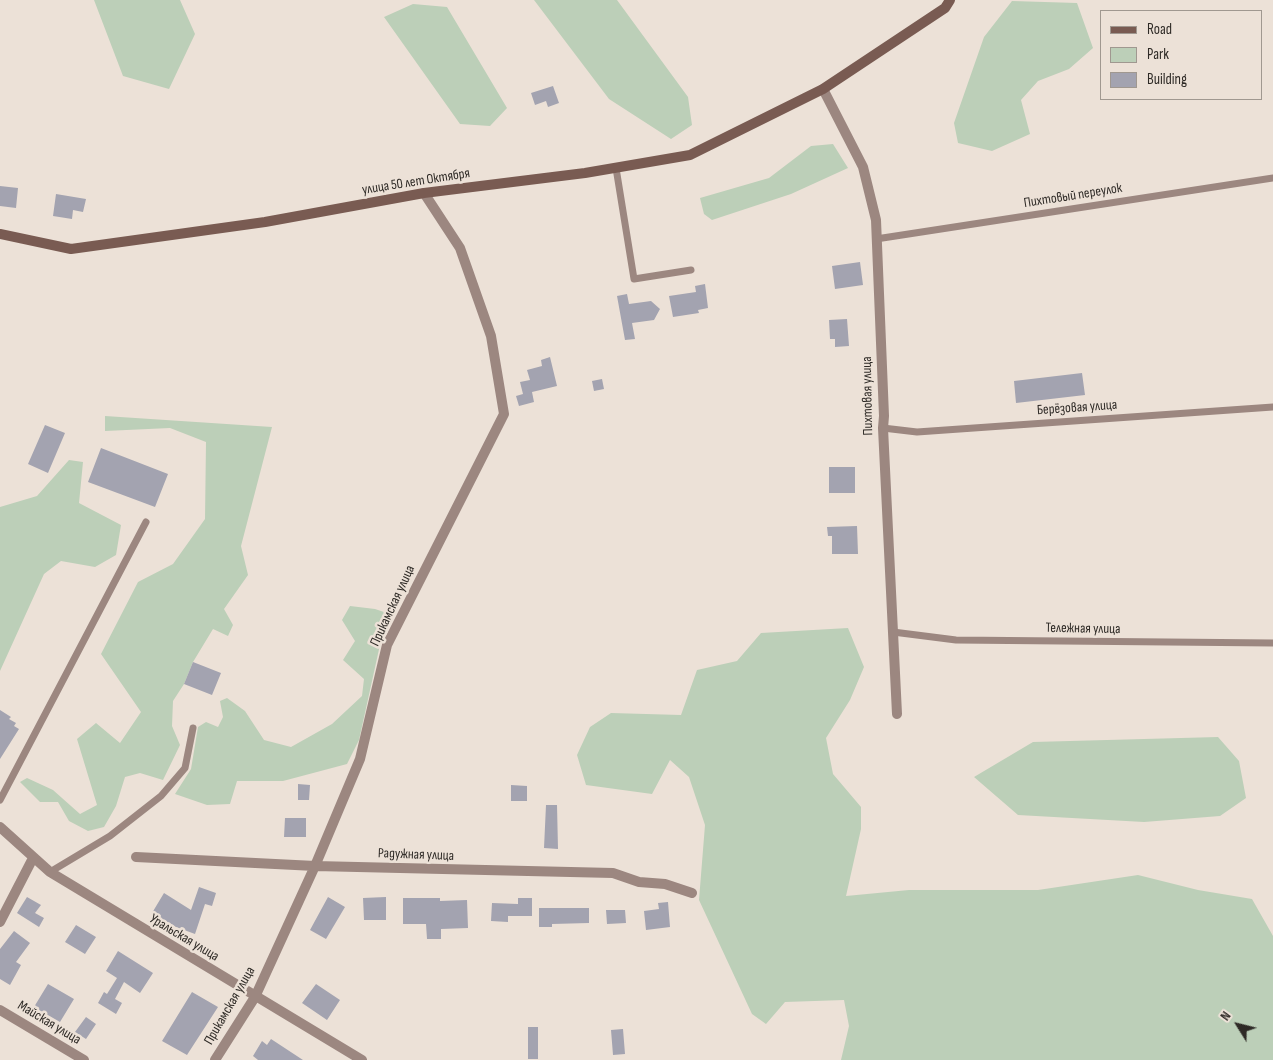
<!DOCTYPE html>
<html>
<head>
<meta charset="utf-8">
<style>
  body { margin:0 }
  #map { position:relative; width:1273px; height:1060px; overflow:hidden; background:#ece1d7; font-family:"Sofia Sans Condensed",sans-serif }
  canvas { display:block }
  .legend { position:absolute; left:1100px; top:10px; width:162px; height:90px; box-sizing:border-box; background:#ece1d7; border:1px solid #a09890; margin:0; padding:6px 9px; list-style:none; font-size:15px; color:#2e2a26 }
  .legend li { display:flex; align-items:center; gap:10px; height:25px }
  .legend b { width:25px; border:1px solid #a09890 }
  .north { position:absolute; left:1213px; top:1000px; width:50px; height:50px; -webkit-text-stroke:4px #ece1d7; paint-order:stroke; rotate:306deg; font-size:14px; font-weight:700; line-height:20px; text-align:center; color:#2e2a26 }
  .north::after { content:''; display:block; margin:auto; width:18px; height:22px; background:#2e2a26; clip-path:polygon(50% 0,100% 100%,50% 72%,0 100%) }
</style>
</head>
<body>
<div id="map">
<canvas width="1273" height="1060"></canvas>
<ul class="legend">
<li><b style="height:6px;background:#795b52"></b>Road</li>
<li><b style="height:14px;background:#bccfb8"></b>Park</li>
<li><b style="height:14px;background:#a3a3b0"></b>Building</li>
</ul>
<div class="north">N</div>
</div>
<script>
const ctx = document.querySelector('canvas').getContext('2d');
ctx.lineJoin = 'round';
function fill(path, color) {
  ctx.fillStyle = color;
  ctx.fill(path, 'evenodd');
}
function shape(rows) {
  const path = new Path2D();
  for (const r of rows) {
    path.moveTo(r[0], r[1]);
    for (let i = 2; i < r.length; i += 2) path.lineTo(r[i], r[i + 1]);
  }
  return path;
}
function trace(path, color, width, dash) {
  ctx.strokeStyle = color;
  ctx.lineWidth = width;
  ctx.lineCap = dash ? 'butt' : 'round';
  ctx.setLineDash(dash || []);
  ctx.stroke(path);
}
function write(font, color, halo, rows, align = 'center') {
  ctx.font = font + ' "Sofia Sans Condensed",sans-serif';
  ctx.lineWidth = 5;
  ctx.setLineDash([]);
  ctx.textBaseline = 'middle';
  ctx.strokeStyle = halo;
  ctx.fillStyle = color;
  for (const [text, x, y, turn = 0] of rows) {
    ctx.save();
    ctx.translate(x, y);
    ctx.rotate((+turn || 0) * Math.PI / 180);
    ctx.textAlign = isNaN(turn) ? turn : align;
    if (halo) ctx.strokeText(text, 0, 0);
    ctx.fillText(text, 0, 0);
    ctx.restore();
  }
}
fill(shape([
  [94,0,180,0,195,34,169,89,123,76],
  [534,0,617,0,688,97,692,125,671,139,609,99],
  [1012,1,1077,3,1093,48,1069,69,1038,81,1021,100,1030,134,992,151,958,143,954,123,984,37],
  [413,4,447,7,507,108,490,126,460,124,384,17],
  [833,144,848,168,791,194,712,220,704,214,700,198,769,178,811,146],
  [105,416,272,427,241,546,248,575,224,609,233,625,228,636,213,629,193,662,184,684,173,701,172,726,180,745,163,780,140,773,125,777,116,806,104,827,88,831,69,821,58,802,40,802,20,782,27,778,53,790,80,814,97,805,77,739,96,723,120,743,141,712,101,654,138,582,173,564,205,519,206,442,170,428,105,431],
  [69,460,83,462,79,503,121,525,116,555,95,567,61,561,44,574,0,671,0,507,37,496],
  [350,606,375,609,387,613,359,740,347,764,283,781,237,781,230,804,207,805,175,794,191,769,198,727,206,722,218,727,223,717,220,701,227,698,245,711,264,740,291,747,332,724,362,696,364,679,343,660,355,641,342,620],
  [848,628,864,667,850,700,826,738,833,774,861,807,861,829,846,896,909,890,1038,890,1138,875,1198,890,1252,899,1273,936,1273,1060,841,1060,849,1026,844,1000,785,1002,766,1024,752,1014,699,900,705,825,689,777,670,760,652,794,586,785,577,755,590,727,611,713,681,715,697,670,737,661,761,633],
  [1218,737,1239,761,1246,798,1220,816,1144,822,1018,815,974,777,1033,742]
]), '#bccfb8');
fill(shape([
  [553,86,559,103,548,107,546,101,535,105,531,93],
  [0,186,18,188,16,208,0,206],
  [56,194,86,199,83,212,73,210,72,219,53,216],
  [860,262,863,285,835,289,832,266],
  [705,284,708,308,698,310,699,313,673,317,669,296,696,292,695,286],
  [627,294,629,304,651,301,660,309,654,320,632,323,635,339,625,340,617,296],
  [847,319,849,346,835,347,835,339,830,339,829,320],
  [550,357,557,386,532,392,534,402,519,406,516,396,523,394,520,382,530,380,527,370,542,366,541,360],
  [1082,373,1085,395,1016,403,1014,381],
  [602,379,604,389,594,391,592,381],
  [45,425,65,433,48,473,28,464],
  [101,448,168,474,155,507,88,482],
  [829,467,855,467,855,493,829,493],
  [857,526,858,554,832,554,832,536,828,536,827,527],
  [193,662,221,673,212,695,184,684],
  [0,710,11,717,9,719,16,723,14,726,19,729,0,759],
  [298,784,310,785,309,800,298,800],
  [511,785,527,786,527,801,511,801],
  [546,805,557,805,558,849,544,848],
  [285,818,306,818,306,837,284,837],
  [199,887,216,893,212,906,205,904,195,934,176,927,152,913,164,893,191,910],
  [27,897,41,905,35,913,44,918,39,927,17,913],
  [328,897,345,907,326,939,310,930],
  [386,897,386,920,364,920,363,898],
  [403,898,440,898,440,901,467,900,468,928,441,929,441,939,427,939,426,924,403,924],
  [518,898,532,898,532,916,508,916,508,922,491,921,492,903,518,904],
  [668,902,670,927,646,930,644,911,659,909,658,903],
  [539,908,589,908,589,923,552,924,552,927,539,927],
  [606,910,625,910,626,923,607,924],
  [76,925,96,937,85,954,65,942],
  [14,931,30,943,16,962,21,965,10,985,0,979,0,949],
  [118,951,153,973,140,993,124,982,115,999,122,1003,116,1014,98,1003,104,992,107,994,117,978,106,971],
  [48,984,74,999,60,1022,34,1007],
  [316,984,340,1000,327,1020,302,1003],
  [192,992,218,1007,187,1055,162,1041],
  [86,1017,96,1024,86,1039,75,1032],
  [528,1027,538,1027,538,1059,528,1059],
  [623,1029,625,1054,613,1055,611,1030],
  [271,1039,303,1060,258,1060,253,1056,262,1041,267,1045]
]), '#a3a3b0');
trace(shape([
  [616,168,634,279,691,270],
  [876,239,1273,178],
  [883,428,917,432,1273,407],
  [893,632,956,640,1273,643],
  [0,800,146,522],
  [50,872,110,836,161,796,185,768,193,728]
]), '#9c8780', 7);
trace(shape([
  [823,89,863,167,876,220,884,416,883,428,897,714],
  [0,827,50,872,362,1060],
  [136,857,315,866,613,873,639,882,665,884,692,893],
  [0,922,33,858],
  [0,1010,84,1060],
  [215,1060,255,997,315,866,360,759,387,645,504,414,491,336,460,248,424,193]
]), '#9c8780', 10);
trace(shape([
  [0,234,71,249,265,222,424,193,585,173,690,155,823,89,945,8,950,0]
]), '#795b52', 10);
write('14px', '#2e2a26', '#ece1d7', [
  ["улица 50 лет Октября",416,182,-9],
  ["Пихтовый переулок",1073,196,-9],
  ["Пихтовая улица",868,396,-91],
  ["Берёзовая улица",1077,408,-4],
  ["Прикамская улица",393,606,-65],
  ["Тележная улица",1083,629,1],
  ["Радужная улица",416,855,2],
  ["Уральская улица",184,938,31],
  ["Прикамская улица",230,1006,-60],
  ["Майская улица",49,1023,31]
]);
</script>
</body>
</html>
